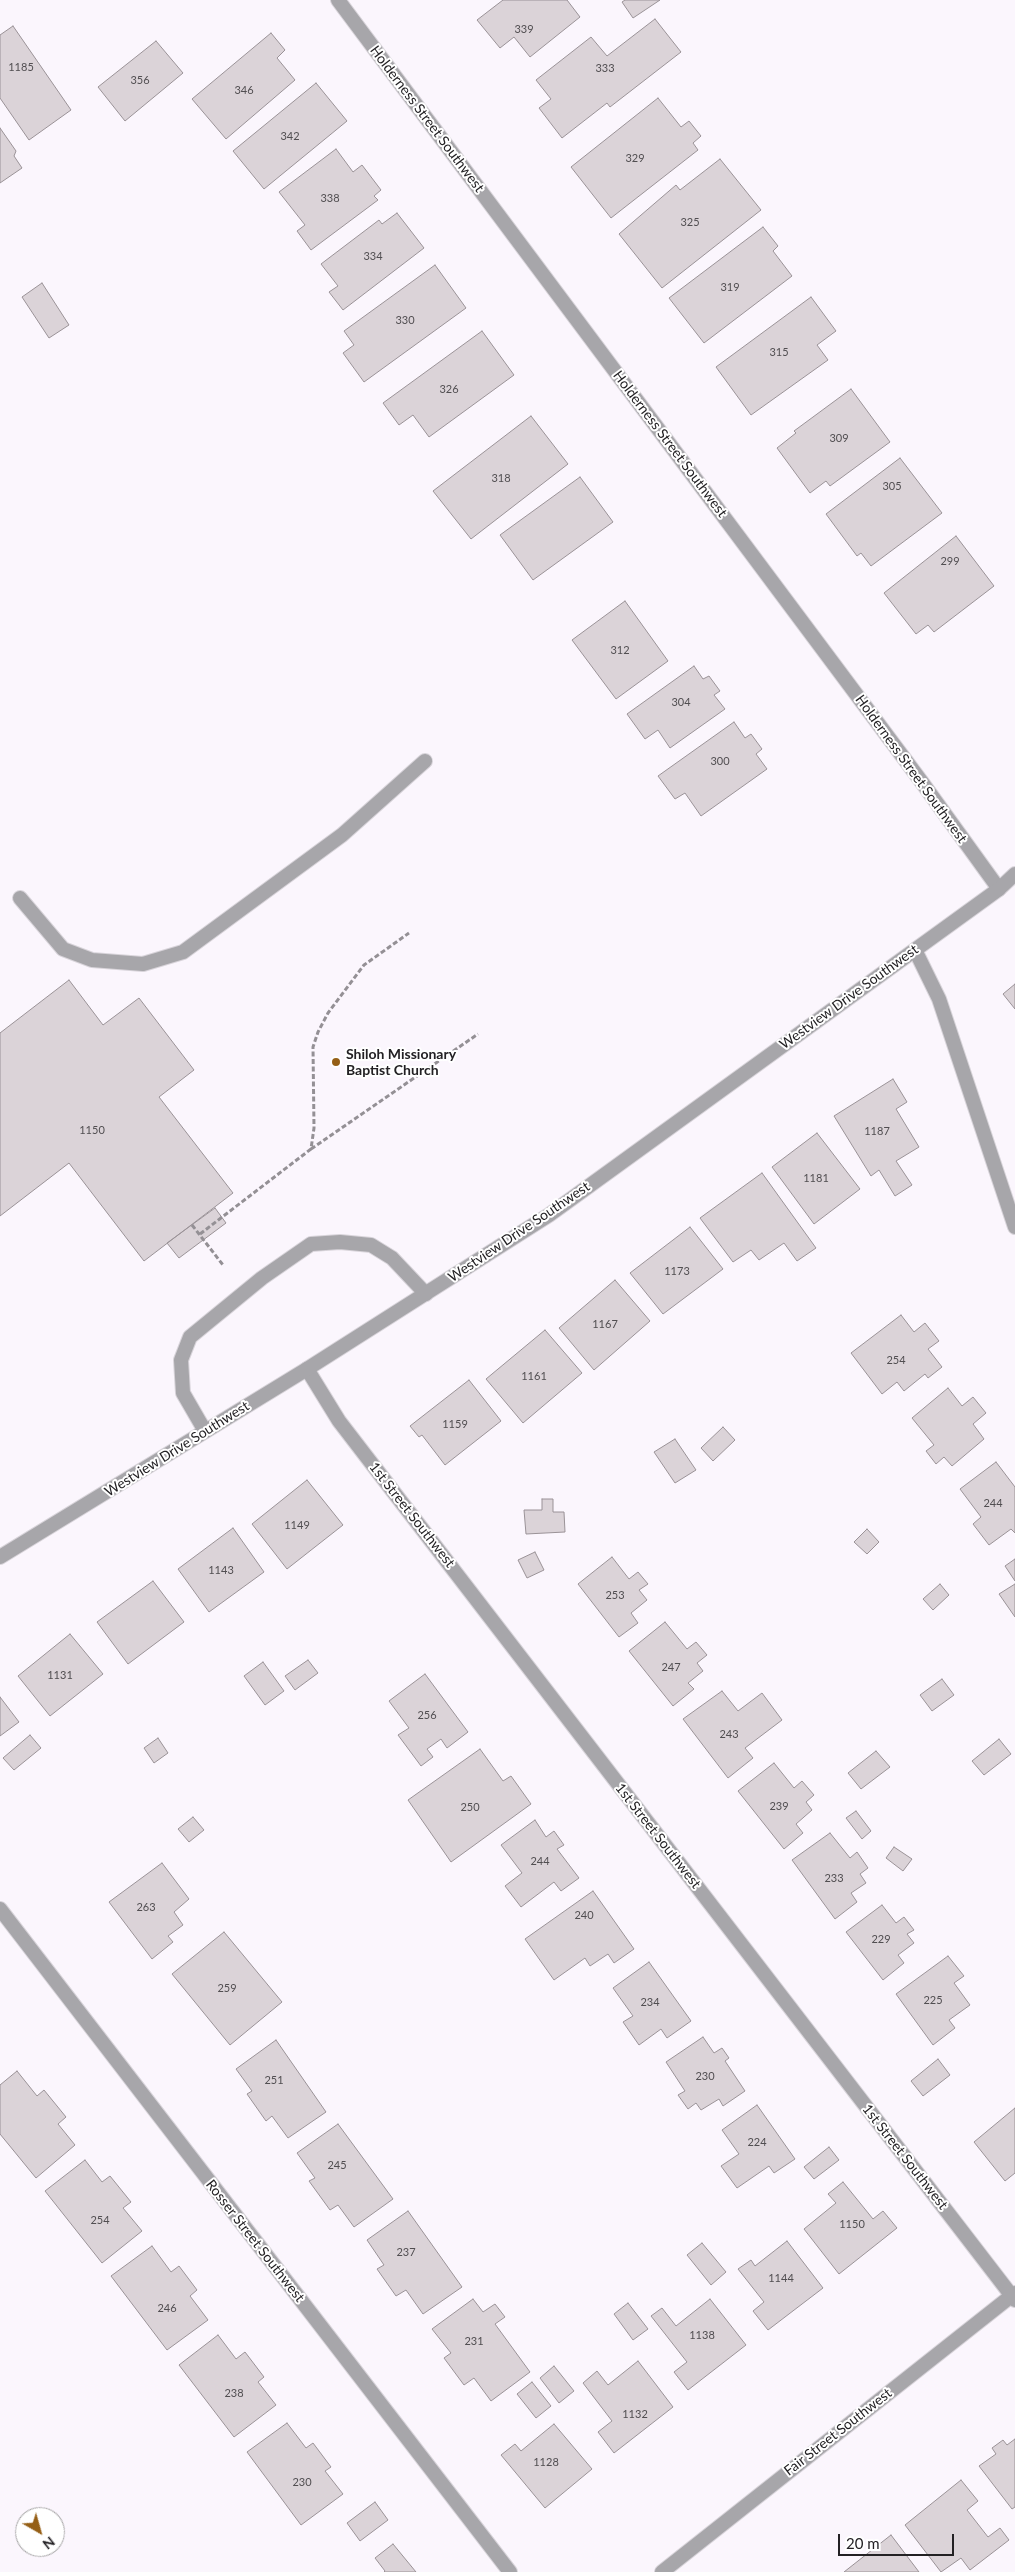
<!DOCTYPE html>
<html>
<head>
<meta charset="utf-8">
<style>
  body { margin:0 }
  #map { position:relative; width:1015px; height:2572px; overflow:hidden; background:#fbf6fd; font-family:Lato,sans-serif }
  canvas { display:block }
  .north { position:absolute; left:15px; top:2507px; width:50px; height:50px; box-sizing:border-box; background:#fff; border:1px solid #a7a6a7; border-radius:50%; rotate:142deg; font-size:14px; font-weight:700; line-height:20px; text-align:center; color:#232124 }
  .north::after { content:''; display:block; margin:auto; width:18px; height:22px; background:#955f16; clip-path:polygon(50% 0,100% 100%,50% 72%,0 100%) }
  .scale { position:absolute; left:838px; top:2534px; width:116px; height:22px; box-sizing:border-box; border:2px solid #232124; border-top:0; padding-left:6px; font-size:15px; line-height:18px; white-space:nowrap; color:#232124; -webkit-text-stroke:4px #fff; paint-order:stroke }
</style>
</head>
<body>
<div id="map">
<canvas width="1015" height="2572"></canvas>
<div class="north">N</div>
<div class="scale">20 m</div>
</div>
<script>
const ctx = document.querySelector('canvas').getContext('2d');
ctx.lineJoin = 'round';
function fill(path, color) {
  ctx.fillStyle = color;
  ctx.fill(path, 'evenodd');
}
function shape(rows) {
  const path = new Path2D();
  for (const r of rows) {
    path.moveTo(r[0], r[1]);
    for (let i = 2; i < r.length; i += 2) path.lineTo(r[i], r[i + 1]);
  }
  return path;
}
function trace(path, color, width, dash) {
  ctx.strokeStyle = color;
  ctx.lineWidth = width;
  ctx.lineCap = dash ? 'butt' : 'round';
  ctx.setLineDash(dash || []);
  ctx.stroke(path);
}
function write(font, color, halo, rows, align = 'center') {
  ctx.font = font + ' Lato,sans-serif';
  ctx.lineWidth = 4;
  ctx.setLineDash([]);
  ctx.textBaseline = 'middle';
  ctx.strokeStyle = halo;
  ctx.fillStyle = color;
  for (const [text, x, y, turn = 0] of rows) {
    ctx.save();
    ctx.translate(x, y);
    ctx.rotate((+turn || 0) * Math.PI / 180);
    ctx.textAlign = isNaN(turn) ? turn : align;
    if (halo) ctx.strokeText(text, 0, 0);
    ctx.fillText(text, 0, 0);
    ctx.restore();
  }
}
const building = shape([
  [503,0,567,0,580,17,530,57,514,37,500,48,477,20,503,0],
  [625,0,660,0,633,18,622,2,625,0],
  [655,19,681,52,610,107,607,103,562,138,539,108,551,99,536,80,591,37,607,56,655,19],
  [13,26,71,110,29,140,0,98,0,35,13,26],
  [271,33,285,50,277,58,295,80,226,139,192,99,271,33],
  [156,41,183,73,125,121,98,87,156,41],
  [316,83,347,121,264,189,233,151,316,83],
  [658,98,681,127,689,121,701,136,693,143,698,150,611,218,571,167,658,98],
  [0,128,16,151,14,156,22,168,0,183,0,128],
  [336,149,353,172,362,165,381,190,374,196,378,200,311,250,297,231,305,225,279,192,336,149],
  [720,159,761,210,662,288,619,234,676,185,680,190,720,159],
  [397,213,424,248,343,310,329,292,338,286,321,264,379,220,382,224,397,213],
  [763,227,778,246,773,251,792,276,704,343,669,298,763,227],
  [435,265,466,308,364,382,343,353,354,345,344,331,435,265],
  [42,283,69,325,49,338,22,297,42,283],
  [811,297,836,331,817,345,828,360,751,415,716,367,811,297],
  [482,331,514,375,429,437,413,415,399,425,383,403,482,331],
  [851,389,890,442,830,486,826,481,810,493,777,448,796,433,794,431,851,389],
  [531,416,568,464,471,539,433,491,531,416],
  [900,458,942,513,871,566,861,553,857,556,826,514,900,458],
  [580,477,613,522,533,580,500,535,580,477],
  [956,536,994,586,934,632,928,625,916,634,884,593,956,536],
  [625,601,668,661,616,699,572,640,625,601],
  [694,666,703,679,709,676,720,691,714,695,725,709,670,748,658,730,645,739,627,714,694,666],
  [734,722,745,738,751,734,762,749,756,754,767,769,701,816,685,793,675,799,658,776,734,722],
  [69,980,103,1025,139,998,194,1070,159,1097,233,1193,144,1261,69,1163,0,1216,0,1033,69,980],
  [1015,984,1015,1009,1003,994,1015,984],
  [893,1079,907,1102,896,1109,919,1147,896,1161,912,1185,895,1196,879,1170,871,1176,834,1116,893,1079],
  [817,1133,860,1189,814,1224,772,1167,817,1133],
  [762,1173,816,1248,797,1261,784,1243,759,1260,751,1250,733,1262,700,1218,762,1173],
  [215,1208,226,1223,179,1258,167,1243,215,1208],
  [690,1227,723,1269,663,1314,630,1273,690,1227],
  [615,1280,650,1321,594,1370,559,1328,615,1280],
  [901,1315,914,1332,925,1323,939,1341,928,1349,942,1367,928,1378,925,1374,904,1391,897,1382,882,1394,851,1353,901,1315],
  [545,1330,582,1373,523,1423,486,1379,545,1330],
  [469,1380,501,1421,445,1465,422,1435,419,1437,410,1426,469,1380],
  [948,1388,962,1406,973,1397,986,1413,973,1424,984,1439,952,1466,944,1457,936,1464,926,1451,934,1445,912,1418,948,1388],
  [723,1427,735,1440,713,1461,701,1448,723,1427],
  [675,1439,696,1470,675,1483,654,1452,675,1439],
  [996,1462,1015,1487,1015,1533,1011,1529,989,1545,973,1524,981,1517,960,1489,996,1462],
  [307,1480,343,1525,287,1569,252,1524,307,1480],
  [542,1499,553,1499,553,1512,564,1512,565,1532,526,1534,524,1510,542,1510,542,1499],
  [233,1528,264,1572,209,1612,178,1569,233,1528],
  [867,1529,879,1542,867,1554,854,1542,867,1529],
  [535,1552,544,1570,527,1578,518,1560,535,1552],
  [612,1557,629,1579,638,1572,648,1584,639,1590,647,1600,631,1613,638,1623,619,1637,578,1584,612,1557],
  [1015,1559,1015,1581,1005,1566,1015,1559],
  [153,1581,184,1622,128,1664,97,1622,153,1581],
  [940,1584,949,1595,933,1610,923,1599,940,1584],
  [1015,1584,1015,1617,999,1594,1015,1584],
  [665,1622,687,1649,696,1642,707,1655,697,1663,703,1671,688,1683,694,1689,673,1706,629,1651,665,1622],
  [70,1634,103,1674,50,1716,18,1676,70,1634],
  [308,1660,318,1673,295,1690,285,1676,308,1660],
  [263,1662,284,1691,265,1705,244,1676,263,1662],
  [425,1674,468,1732,447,1748,441,1739,427,1749,433,1757,421,1766,398,1735,409,1728,389,1701,425,1674],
  [942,1679,954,1695,932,1711,920,1695,942,1679],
  [722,1691,738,1711,762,1693,782,1720,745,1748,753,1758,728,1778,683,1719,722,1691],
  [0,1697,19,1722,0,1736,0,1697],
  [30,1735,41,1748,14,1770,3,1758,30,1735],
  [158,1738,168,1753,154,1763,144,1748,158,1738],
  [999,1739,1011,1754,984,1775,972,1761,999,1739],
  [480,1749,503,1781,511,1776,531,1804,451,1862,408,1800,480,1749],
  [876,1751,890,1767,861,1789,848,1773,876,1751],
  [774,1763,794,1788,802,1781,814,1795,806,1802,812,1810,796,1824,803,1833,784,1849,738,1791,774,1763],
  [856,1811,871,1831,862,1839,846,1818,856,1811],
  [193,1817,204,1830,189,1842,178,1829,193,1817],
  [535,1820,546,1837,554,1831,564,1845,557,1849,579,1878,561,1891,554,1882,521,1907,505,1886,522,1873,501,1845,535,1820],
  [830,1833,850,1858,857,1852,868,1868,860,1874,866,1883,851,1893,857,1902,835,1919,792,1860,830,1833],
  [894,1847,912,1859,903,1871,886,1858,894,1847],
  [162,1863,189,1899,174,1912,183,1925,168,1936,173,1942,152,1959,109,1902,162,1863],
  [593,1891,634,1949,614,1963,608,1954,590,1966,585,1958,554,1980,525,1939,593,1891],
  [882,1905,896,1923,904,1917,914,1930,907,1934,914,1943,898,1955,904,1963,883,1980,846,1932,882,1905],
  [224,1932,282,2002,230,2045,172,1974,224,1932],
  [948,1956,964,1976,954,1983,970,2005,949,2020,955,2028,933,2045,896,1994,948,1956],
  [649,1962,691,2021,667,2038,661,2029,639,2045,623,2022,633,2016,613,1988,649,1962],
  [703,2037,714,2053,722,2048,729,2058,725,2061,745,2091,723,2106,719,2099,701,2110,696,2103,688,2109,678,2095,685,2091,666,2062,703,2037],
  [276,2040,326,2112,288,2138,272,2116,266,2121,247,2094,252,2091,236,2069,276,2040],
  [938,2059,950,2075,923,2096,911,2081,938,2059],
  [17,2071,37,2096,44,2090,66,2117,58,2124,75,2145,36,2178,0,2134,0,2085,17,2071],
  [757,2105,795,2159,774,2173,769,2166,737,2188,721,2166,739,2154,722,2130,757,2105],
  [1015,2108,1015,2173,1005,2181,974,2142,1015,2108],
  [338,2124,393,2199,354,2227,338,2205,330,2210,309,2181,315,2178,297,2153,338,2124],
  [829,2147,839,2160,814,2179,804,2167,829,2147],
  [85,2160,102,2182,110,2176,131,2202,123,2208,142,2231,102,2263,45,2191,85,2160],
  [843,2182,873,2219,883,2211,897,2228,839,2274,804,2229,836,2203,828,2194,843,2182],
  [408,2211,462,2287,423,2314,406,2290,396,2296,377,2269,384,2265,367,2240,408,2211],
  [787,2241,823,2288,768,2330,753,2311,764,2302,738,2269,751,2260,755,2266,787,2241],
  [702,2243,726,2272,711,2285,687,2255,702,2243],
  [152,2246,171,2272,179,2266,197,2290,190,2296,208,2320,167,2350,111,2276,152,2246],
  [473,2299,483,2312,495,2304,505,2317,495,2324,530,2372,491,2401,474,2378,464,2385,444,2358,451,2353,432,2329,473,2299],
  [710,2299,746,2345,688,2390,674,2372,687,2362,651,2316,662,2308,676,2326,710,2299],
  [628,2303,648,2329,633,2340,614,2314,628,2303],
  [218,2335,236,2359,245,2352,264,2377,258,2382,276,2405,234,2437,179,2365,218,2335],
  [638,2361,673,2407,614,2453,598,2432,612,2421,583,2383,597,2371,608,2385,638,2361],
  [554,2366,574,2391,559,2403,540,2378,554,2366],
  [532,2382,551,2406,536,2418,517,2394,532,2382],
  [287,2423,306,2448,313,2443,331,2467,325,2471,343,2494,301,2525,247,2452,287,2423],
  [554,2424,592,2469,545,2508,501,2455,515,2444,521,2451,554,2424],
  [1015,2439,1015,2507,1012,2509,979,2466,996,2454,992,2448,1003,2440,1007,2445,1015,2439],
  [961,2480,978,2501,967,2510,988,2537,1000,2528,1009,2540,970,2570,961,2558,941,2572,905,2525,961,2480],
  [375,2502,388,2520,360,2541,347,2523,375,2502],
  [891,2535,919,2572,844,2572,891,2535],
  [393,2544,416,2572,384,2572,385,2571,375,2558,393,2544]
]);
fill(building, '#dbd3d8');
trace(building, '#9a9297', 1);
const service = shape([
  [20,898,63,949,92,960,143,964,183,952,342,835,425,761],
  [205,1431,183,1393,181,1360,190,1337,262,1278,311,1244,340,1242,371,1245,392,1258,426,1294]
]);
const minor = shape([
  [338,0,921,781,999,889],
  [915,950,939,999,1015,1227],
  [307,1369,339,1421,1015,2300],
  [0,1909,510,2572],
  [662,2572,1015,2293]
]);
const tertiary = shape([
  [0,1557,307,1369,549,1215,999,889,1015,874]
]);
trace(service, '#d8d4da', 16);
trace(minor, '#d8d4da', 16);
trace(tertiary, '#d8d4da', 16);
trace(shape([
  [311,1149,478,1034],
  [192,1225,223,1265],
  [200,1234,311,1149,314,1128,313,1047,318,1032,328,1013,364,965,409,933]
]), '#949095', 3, [5, 2.5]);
trace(service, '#a7a6aa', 14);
trace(minor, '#a7a6aa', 14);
trace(tertiary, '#a7a6aa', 14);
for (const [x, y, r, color] of [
  [336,1062,5,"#955f16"]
]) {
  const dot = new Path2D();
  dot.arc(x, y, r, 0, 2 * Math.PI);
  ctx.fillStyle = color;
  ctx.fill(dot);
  trace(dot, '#fff', 2);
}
write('11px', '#514e51', null, [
  ["339",524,29],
  ["1185",21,67],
  ["333",605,68],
  ["356",140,80],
  ["346",244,90],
  ["342",290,136],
  ["329",635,158],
  ["338",330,198],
  ["325",690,222],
  ["334",373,256],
  ["319",730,287],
  ["330",405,320],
  ["315",779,352],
  ["326",449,389],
  ["309",839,438],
  ["318",501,478],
  ["305",892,486],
  ["299",950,561],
  ["312",620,650],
  ["304",681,702],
  ["300",720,761],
  ["1150",92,1130],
  ["1187",877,1131],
  ["1181",816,1178],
  ["1173",677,1271],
  ["1167",605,1324],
  ["254",896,1360],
  ["1161",534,1376],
  ["1159",455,1424],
  ["244",993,1503],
  ["1149",297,1525],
  ["1143",221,1570],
  ["253",615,1595],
  ["247",671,1667],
  ["1131",60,1675],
  ["256",427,1715],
  ["243",729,1734],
  ["239",779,1806],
  ["250",470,1807],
  ["244",540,1861],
  ["233",834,1878],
  ["263",146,1907],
  ["240",584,1915],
  ["229",881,1939],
  ["259",227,1988],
  ["225",933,2000],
  ["234",650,2002],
  ["230",705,2076],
  ["251",274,2080],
  ["224",757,2142],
  ["245",337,2165],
  ["254",100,2220],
  ["1150",852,2224],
  ["237",406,2252],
  ["1144",781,2278],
  ["246",167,2308],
  ["1138",702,2335],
  ["231",474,2341],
  ["238",234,2393],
  ["1132",635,2414],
  ["1128",546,2462],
  ["230",302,2482]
]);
write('14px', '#232124', '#fff', [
  ["Holderness Street Southwest",427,119,53],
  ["Holderness Street Southwest",670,444,53],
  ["Holderness Street Southwest",911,769,54],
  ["Westview Drive Southwest",849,997,-36],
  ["Westview Drive Southwest",519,1232,-34],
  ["Westview Drive Southwest",177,1449,-32],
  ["1st Street Southwest",412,1515,52],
  ["1st Street Southwest",658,1836,52],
  ["1st Street Southwest",905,2157,52],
  ["Rosser Street Southwest",255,2241,52],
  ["Fair Street Southwest",838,2432,-38]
]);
write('bold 14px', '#232124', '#fff', [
  ["Shiloh Missionary",346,1054],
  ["Baptist Church",346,1070]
], 'left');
</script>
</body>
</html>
